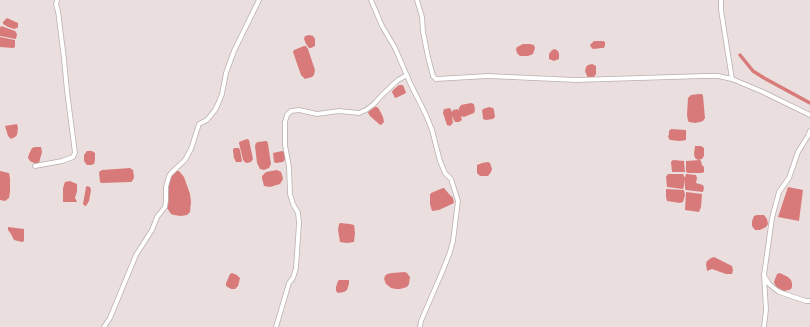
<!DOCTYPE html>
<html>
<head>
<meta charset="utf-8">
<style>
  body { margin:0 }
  canvas { display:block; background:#eadfde }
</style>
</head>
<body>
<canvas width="810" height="327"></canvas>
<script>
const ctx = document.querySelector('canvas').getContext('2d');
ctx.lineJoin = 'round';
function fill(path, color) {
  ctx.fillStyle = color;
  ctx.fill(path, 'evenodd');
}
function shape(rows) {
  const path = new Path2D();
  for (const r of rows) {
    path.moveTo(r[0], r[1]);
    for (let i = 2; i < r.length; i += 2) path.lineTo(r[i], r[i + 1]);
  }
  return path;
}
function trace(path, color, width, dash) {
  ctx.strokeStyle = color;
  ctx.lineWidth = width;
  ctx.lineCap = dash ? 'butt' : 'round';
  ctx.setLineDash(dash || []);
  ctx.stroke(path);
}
fill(shape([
  [7,18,18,23,18,27,17,28,14,29,8,27,3,24,3,22],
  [1,26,15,31,17,34,16,39,0,36,0,28],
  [309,35,313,36,315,39,315,46,311,48,309,48,306,44,304,39,305,36],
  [0,37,15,40,15,47,13,48,0,47],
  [594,41,603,41,605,42,605,45,604,48,602,48,593,49,591,47,590,45],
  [523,44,530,44,534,45,535,48,533,54,528,56,520,56,517,53,516,49,517,47],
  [304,46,306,46,308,49,315,70,314,75,312,77,305,79,301,75,293,52,294,50],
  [555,49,558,51,559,54,559,59,554,61,549,59,549,54,552,50],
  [592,64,596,66,596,74,594,77,588,78,587,76,585,71,586,67,588,65],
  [399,85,403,85,405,90,406,93,398,97,395,98,392,92,393,90],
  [699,94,702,94,703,96,705,118,703,121,700,122,695,123,689,122,688,121,687,115,688,98,691,95],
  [471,103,474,104,475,110,474,113,464,117,461,116,462,120,459,122,455,122,452,116,453,123,450,126,447,125,443,113,444,109,450,108,452,112,453,110,458,109,459,111,459,108,461,105],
  [375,107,377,107,379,109,383,117,384,122,381,125,379,124,370,116,368,113,369,111],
  [489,107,493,108,494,110,495,117,493,119,486,120,483,119,483,117,482,111,483,109],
  [17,124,18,128,17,135,15,137,11,139,8,136,5,126],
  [671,129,686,130,686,140,680,141,670,140,668,137,669,134,669,131],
  [247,139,249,140,253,159,251,162,246,163,243,160,239,143,239,142],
  [266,141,267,141,268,144,271,164,269,168,264,170,260,169,257,163,255,146,256,143,258,142],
  [695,146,701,146,704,148,704,156,702,159,698,160,695,158,694,154],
  [35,147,41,147,42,152,39,163,36,164,30,161,28,158,29,154,32,148],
  [235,148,239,148,240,150,242,161,241,162,236,162,234,158,233,151,233,149],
  [87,151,92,151,95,153,95,160,94,164,91,165,87,165,84,161,84,155],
  [282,151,284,152,285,154,285,159,284,161,283,162,276,163,274,162,273,153],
  [673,160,684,161,685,172,672,172,671,162],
  [700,160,701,161,702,165,704,167,704,172,702,173,688,173,686,172,686,161],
  [488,162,490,163,492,169,491,172,488,176,480,176,477,173,477,165,482,163],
  [130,168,133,170,134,177,133,180,131,182,101,183,100,182,99,172,102,170],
  [277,170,281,172,282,175,283,179,280,184,270,187,264,186,262,178,262,176,266,172],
  [0,171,9,173,10,179,10,191,9,198,5,201,0,200],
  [177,171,179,171,184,177,190,194,191,202,190,212,187,215,181,216,174,215,171,214,167,208,168,203,169,183,171,177],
  [668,174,683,174,685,178,686,174,687,174,696,175,697,178,696,183,703,185,704,188,703,192,686,190,685,189,685,179,684,186,683,189,667,187,666,177],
  [70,181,77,184,77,191,75,198,77,202,63,202,63,188,65,182],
  [87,186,90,187,91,190,89,201,86,206,85,206,83,204,86,187],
  [788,187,803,190,799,221,778,217],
  [443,188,444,188,449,194,453,198,454,203,439,210,432,211,430,204,430,195,431,193],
  [666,189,684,190,685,195,683,202,680,203,667,201,666,197],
  [686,192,702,194,701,207,699,212,685,210],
  [757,215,764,215,767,219,768,224,766,227,760,230,755,230,752,226,752,221,754,216],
  [340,223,350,224,354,225,355,233,354,242,347,243,340,242,338,230,339,224],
  [8,227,24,229,24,241,22,242,14,240,11,234,8,230],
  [714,257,732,266,733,270,732,274,726,274,712,269,707,271,706,264,707,261,711,258],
  [405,272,407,273,410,277,409,284,407,287,400,289,396,289,391,288,386,284,384,279,385,276,387,274,392,273],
  [232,273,237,275,240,278,238,286,235,289,231,289,226,286,226,283,230,274],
  [780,273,788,277,791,280,792,283,792,287,791,289,789,290,784,291,776,287,774,282,775,279,777,274],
  [339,280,349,280,349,284,347,290,344,292,338,293,336,291,336,287,338,281]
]), '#d97a7a');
trace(shape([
  [740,55,753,71,764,78,810,103]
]), '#d97a7a', 3.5);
const minor = shape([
  [371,0,382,26,395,48,411,85,426,115,432,130,440,161,445,173,451,179,458,201,453,241,450,252,443,270,421,321,420,327],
  [417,0,422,17,423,32,428,57,433,76,436,79,488,76,576,80,704,76,718,76,732,79,763,92,810,115],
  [721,0,721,10,732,79],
  [35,166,62,161,73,157,75,153,67,91,64,59,58,11,56,5,57,0],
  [765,277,769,284,779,292,806,301,810,301],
  [104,327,110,318,136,255,152,230,157,217,165,207,166,201,166,187,169,176,171,173,185,160,191,149,199,124,207,120,215,110,218,104,222,94,226,73,234,51,259,0],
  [276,327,289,283,293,278,296,268,299,223,298,213,293,204,290,194,289,167,285,145,285,122,287,115,291,111,299,110,317,114,339,111,359,113,366,110,374,104,381,96,398,80,407,75],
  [764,327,766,310,764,275,772,218,779,192,789,178,798,152,808,136,810,131]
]);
trace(minor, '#baafae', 5.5);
trace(minor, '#fff', 4);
</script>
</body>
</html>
